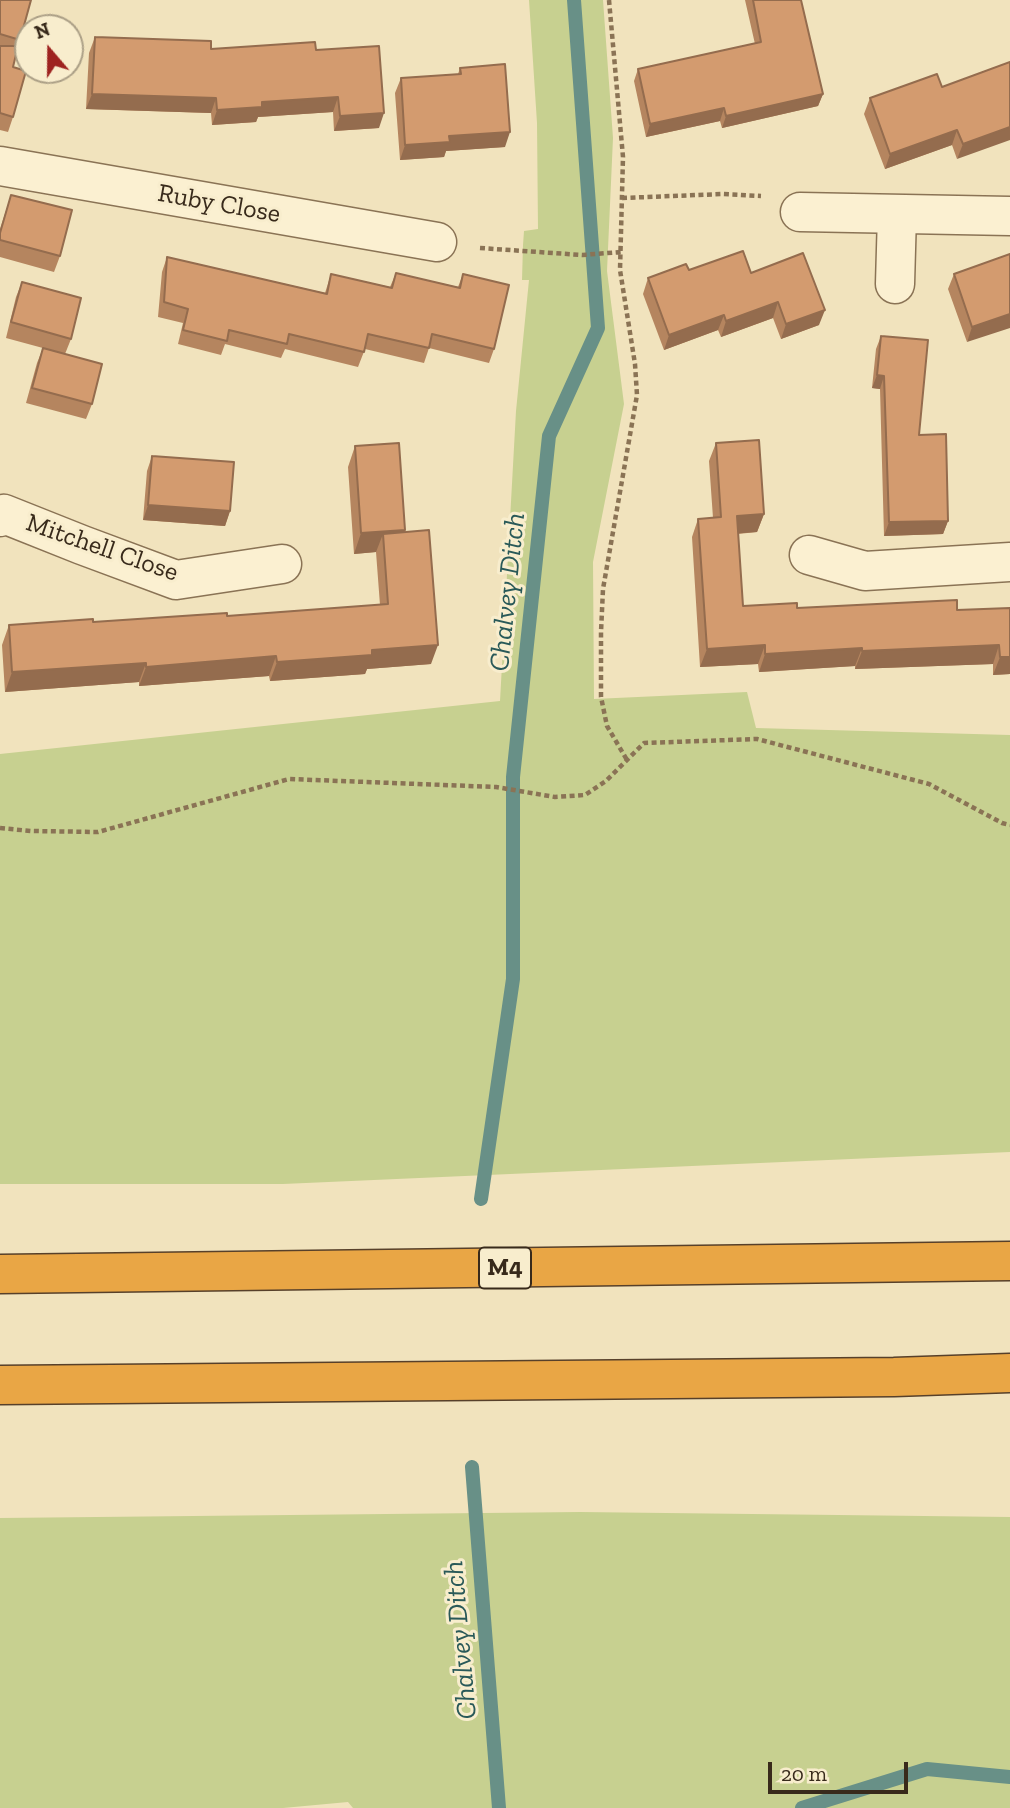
<!DOCTYPE html>
<html>
<head>
<meta charset="utf-8">
<style>
  body { margin:0 }
  #map { position:relative; width:1010px; height:1808px; overflow:hidden; background:#f1e3bd; font-family:"Zilla Slab",serif }
  canvas { display:block }
  .north { position:absolute; left:14px; top:14px; width:70px; height:70px; box-sizing:border-box; background:#f8edcd; border:2px solid #ab9f86; border-radius:50%; rotate:340deg; font-size:19px; font-weight:700; line-height:28px; text-align:center; color:#382a1b }
  .north::after { content:''; display:block; margin:auto; width:24px; height:32px; background:#9e2320; clip-path:polygon(50% 0,100% 100%,50% 72%,0 100%) }
  .scale { position:absolute; left:768px; top:1762px; width:140px; height:32px; box-sizing:border-box; border:4px solid #382a1b; border-top:0; padding-left:9px; font-size:21px; line-height:24px; white-space:nowrap; color:#382a1b; -webkit-text-stroke:5px #f8edcd; paint-order:stroke }
</style>
</head>
<body>
<div id="map">
<canvas width="1010" height="1808"></canvas>
<div class="north">N</div>
<div class="scale">20 m</div>
</div>
<script>
const ctx = document.querySelector('canvas').getContext('2d');
ctx.lineJoin = 'round';
function fill(path, color) {
  ctx.fillStyle = color;
  ctx.fill(path, 'evenodd');
}
function shape(rows) {
  const path = new Path2D();
  for (const r of rows) {
    path.moveTo(r[0], r[1]);
    for (let i = 2; i < r.length; i += 2) path.lineTo(r[i], r[i + 1]);
  }
  return path;
}
function trace(path, color, width, dash) {
  ctx.strokeStyle = color;
  ctx.lineWidth = width;
  ctx.lineCap = dash ? 'butt' : 'round';
  ctx.setLineDash(dash || []);
  ctx.stroke(path);
}
function write(font, color, halo, rows, align = 'center') {
  ctx.font = font + ' "Zilla Slab",serif';
  ctx.lineWidth = 6;
  ctx.setLineDash([]);
  ctx.textBaseline = 'middle';
  ctx.strokeStyle = halo;
  ctx.fillStyle = color;
  for (const [text, x, y, turn = 0] of rows) {
    ctx.save();
    ctx.translate(x, y);
    ctx.rotate((+turn || 0) * Math.PI / 180);
    ctx.textAlign = isNaN(turn) ? turn : align;
    if (halo) ctx.strokeText(text, 0, 0);
    ctx.fillText(text, 0, 0);
    ctx.restore();
  }
}
fill(shape([
  [529,0,603,0,613,138,607,271,624,404,593,562,594,699,747,692,756,728,1010,735,1010,1152,283,1184,0,1184,0,754,500,701,516,411,529,280,522,280,523,245,524,231,538,229,537,123],
  [580,1512,1010,1517,1010,1808,353,1808,348,1802,283,1808,0,1808,0,1518]
]), '#c7d090');
trace(shape([
  [481,1199,513,979,513,777,549,436,598,328,574,0],
  [472,1467,499,1808],
  [802,1808,927,1769,1010,1777]
]), '#689087', 14);
const minor = shape([
  [0,166,437,242],
  [800,212,1010,216],
  [895,284,897,214],
  [0,517,4,514,82,545,176,580,282,564],
  [809,555,865,571,1010,562]
]);
const motorway = shape([
  [0,1274,1010,1261],
  [0,1385,894,1377,1010,1373]
]);
trace(minor, '#8a7355', 41);
trace(motorway, '#57402a', 41);
trace(shape([
  [609,0,623,157,620,270,635,364,637,395,603,589,601,632,601,697,607,726,627,760],
  [622,198,723,194,761,196],
  [480,248,582,255,621,252],
  [0,828,31,831,98,832,289,779,496,787,555,797,585,795,606,781,644,743,757,739,929,784,1002,823,1010,825]
]), '#8a7355', 4.5, [5, 3.5]);
trace(minor, '#fbf0d1', 38);
trace(motorway, '#e9a645', 38);
fill(shape([
  [0,0,20,40,13,67,13,117,8,132,0,130],
  [745,0,801,0,823,94,818,106,722,128,720,121,646,137,634,81,638,69,755,44],
  [95,37,211,49,316,50,379,128,334,131,333,112,258,117,256,122,212,125,211,113,86,109,89,53],
  [1010,62,957,159,952,145,885,169,864,114,870,98,942,87],
  [460,68,505,147,446,151,444,157,400,160,395,93,401,78,458,74],
  [11,195,60,256,54,272,0,257,0,229],
  [1010,254,967,342,948,289,954,274],
  [167,257,325,293,331,274,390,287,396,273,458,287,463,274,494,349,489,363,429,348,424,363,365,349,358,367,285,349,281,358,225,344,221,355,178,344,183,323,158,317,162,272],
  [689,270,751,273,819,325,781,339,773,318,721,337,718,330,664,350,643,294,648,278],
  [22,282,71,339,65,354,6,338,16,297],
  [881,336,948,521,943,534,884,536,880,389,872,388,876,349],
  [43,348,92,404,86,419,26,403,37,363],
  [716,443,764,514,757,532,738,534,743,606,957,610,1010,608,1010,674,993,675,993,664,855,669,855,666,759,672,758,664,700,667,692,537,698,519,713,518,709,461],
  [355,446,405,530,405,532,431,664,367,669,365,674,270,681,269,676,139,686,139,682,5,692,2,645,9,625,227,616,380,605,376,552,354,554,348,467],
  [152,456,230,511,225,526,143,520,147,471]
]), '#b5855f');
fill(shape([
  [92,94,216,98,211,113,86,109],
  [823,94,818,106,722,128,726,116],
  [338,97,333,112,258,117,256,122,212,125,217,110,262,102],
  [724,108,720,121,646,137,650,124],
  [384,113,379,128,334,131,340,116],
  [1010,127,1010,140,957,159,963,144],
  [957,130,952,145,885,169,890,154],
  [510,132,505,147,446,151,444,157,400,160,405,145,449,136],
  [778,302,773,318,721,337,726,321],
  [825,310,819,325,781,339,786,324],
  [1010,314,1010,328,967,342,972,327],
  [724,315,718,330,664,350,669,335],
  [877,375,884,376,880,389,872,388],
  [148,505,230,511,225,526,143,520],
  [764,514,757,532,730,534,737,516],
  [948,521,943,534,884,536,889,522],
  [405,530,398,551,383,534,376,552,354,554,361,533],
  [438,645,431,664,367,669,365,674,270,681,277,662,372,650],
  [765,645,758,664,700,667,707,649],
  [999,645,993,664,855,669,862,651],
  [862,648,855,666,759,672,765,654],
  [276,656,269,676,139,686,146,667],
  [1000,657,1010,657,1010,674,993,675],
  [146,663,139,682,5,692,12,672]
]), '#946c4e');
const building = shape([
  [0,0,31,0,20,40,0,34,0,0],
  [753,0,801,0,823,94,726,116,724,108,650,124,638,69,761,42,753,0],
  [95,37,211,41,211,49,315,42,316,50,379,46,384,113,340,116,338,97,262,102,262,107,217,110,216,98,92,94,95,37],
  [0,46,18,46,13,67,26,71,13,117,0,113,0,46],
  [1010,62,1010,127,963,144,957,130,890,154,870,98,937,74,942,87,1010,62],
  [505,64,510,132,449,136,450,142,405,145,401,78,461,74,460,68,505,64],
  [11,195,72,210,60,256,0,240,0,233,11,195],
  [743,251,751,273,803,253,825,310,786,324,778,302,726,321,724,315,669,335,648,278,686,264,689,270,743,251],
  [1010,254,1010,314,972,327,954,274,1010,254],
  [167,257,327,294,331,274,392,288,396,273,460,288,463,274,509,285,494,349,432,334,429,348,368,334,364,352,289,334,287,344,229,330,227,341,183,330,188,309,164,302,167,257],
  [22,282,81,298,71,339,11,322,22,282],
  [881,336,928,340,919,435,946,434,948,521,889,522,884,376,877,375,881,336],
  [43,348,102,364,92,404,32,388,43,348],
  [759,440,764,514,737,516,743,606,797,603,797,608,957,600,957,610,1010,608,1010,657,1000,657,999,645,862,651,862,648,765,654,765,645,707,649,698,519,721,517,716,443,759,440],
  [399,443,405,530,361,533,355,446,399,443],
  [152,456,234,462,230,511,148,505,152,456],
  [429,530,438,645,372,650,372,655,277,662,276,656,146,667,146,663,12,672,9,625,93,619,93,622,227,613,227,616,388,604,383,534,429,530]
]);
fill(building, '#d39b6f');
trace(building, '#946c4e', 2);
for (const [x, y, w] of [
  [505,1268,52]
]) {
  const box = new Path2D();
  box.roundRect(x - w / 2, y - 20.5, w, 41, 5);
  ctx.fillStyle = '#f8edcd';
  ctx.fill(box);
  trace(box, '#382a1b', 2);
}
write('bold 24px', '#382a1b', null, [
  ["M4",505,1268]
]);
write('26px', '#382a1b', '#f8edcd', [
  ["Ruby Close",219,204,10],
  ["Mitchell Close",102,548,19]
]);
write('italic 28px', '#295958', '#f8edcd', [
  ["Chalvey Ditch",508,592,-84],
  ["Chalvey Ditch",461,1640,-95]
]);
</script>
</body>
</html>
